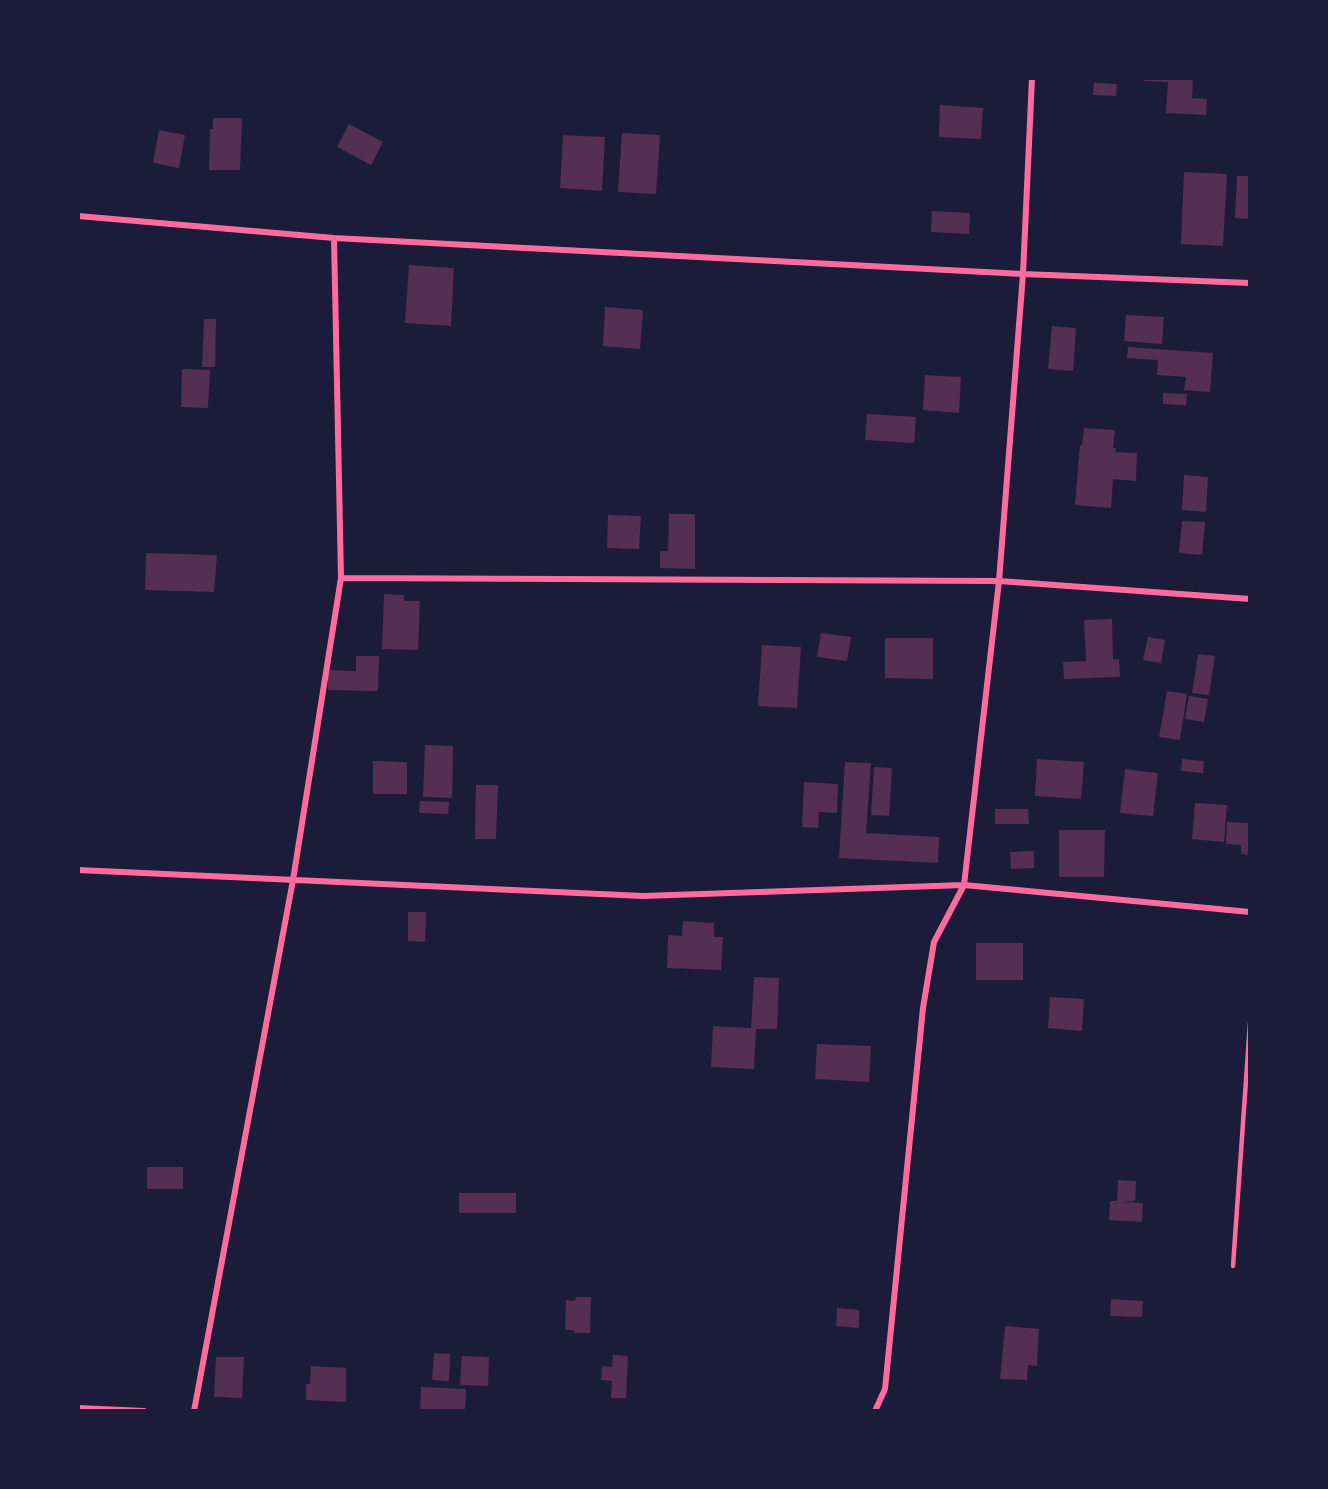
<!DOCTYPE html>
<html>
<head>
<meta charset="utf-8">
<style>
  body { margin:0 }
  #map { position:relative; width:1328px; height:1489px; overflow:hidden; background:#1b1b3a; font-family:"Titillium Web",sans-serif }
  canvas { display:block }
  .frame { position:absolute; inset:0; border:80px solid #1b1b3a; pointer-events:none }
</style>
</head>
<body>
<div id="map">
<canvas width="1328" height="1489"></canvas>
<div class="frame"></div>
</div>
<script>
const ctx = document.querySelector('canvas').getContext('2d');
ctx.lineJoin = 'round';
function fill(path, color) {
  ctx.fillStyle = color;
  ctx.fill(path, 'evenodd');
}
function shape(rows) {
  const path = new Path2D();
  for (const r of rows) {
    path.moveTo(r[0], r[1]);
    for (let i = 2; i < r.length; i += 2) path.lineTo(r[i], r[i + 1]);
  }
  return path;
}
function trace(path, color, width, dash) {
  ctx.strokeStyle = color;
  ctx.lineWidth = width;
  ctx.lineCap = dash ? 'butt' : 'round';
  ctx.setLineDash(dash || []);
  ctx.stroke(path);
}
fill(shape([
  [1144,78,1193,78,1192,98,1207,99,1206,115,1166,113,1168,82,1144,81],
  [1094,83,1117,84,1116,96,1093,95],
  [940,105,983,108,981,139,939,137],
  [213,118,242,118,240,170,209,170,210,129,213,129],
  [349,124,383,142,371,165,337,147],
  [159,130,185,135,179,168,153,163],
  [622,133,660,135,656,194,618,192],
  [563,135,605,137,602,191,560,188],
  [1184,172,1227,174,1223,246,1181,244],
  [1237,176,1250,176,1250,219,1235,218],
  [932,211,970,213,969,234,931,232],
  [409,265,454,268,451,326,405,323],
  [605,307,643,310,640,349,603,346],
  [1126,315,1164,317,1162,344,1124,341],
  [204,319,216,319,215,367,202,367],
  [1052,326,1076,328,1073,371,1048,369],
  [1128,347,1213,353,1210,392,1184,390,1186,377,1157,375,1158,360,1127,358],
  [182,369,210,370,208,408,181,407],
  [925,375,961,377,959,413,923,410],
  [1163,393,1187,394,1186,405,1163,404],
  [867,414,916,417,914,443,865,440],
  [1084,428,1115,430,1113,448,1116,448,1115,452,1137,453,1136,481,1113,479,1111,508,1075,505,1080,445,1082,445],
  [1184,475,1208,477,1206,512,1182,510],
  [669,514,695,514,695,569,660,568,660,551,668,551],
  [608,515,641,516,639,549,607,548],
  [1182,521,1205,522,1202,555,1179,553],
  [146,553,217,555,214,592,145,590],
  [384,594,404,595,404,601,420,601,418,650,382,649],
  [1112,619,1113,660,1119,659,1120,677,1064,679,1063,662,1086,661,1084,620],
  [821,633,851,637,847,661,817,657],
  [1148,637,1165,640,1161,663,1143,660],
  [885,638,933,638,933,679,885,678],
  [762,645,801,647,797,708,758,706],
  [1198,654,1215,656,1209,695,1192,693],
  [356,656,379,656,378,691,328,690,328,670,356,671],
  [1167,691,1187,694,1180,740,1159,737],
  [1189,696,1208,699,1204,722,1185,719],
  [425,745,453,746,452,798,423,797],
  [1037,759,1084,762,1081,799,1035,796],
  [1182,759,1204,761,1203,773,1181,771],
  [373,761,407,762,407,794,373,794],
  [845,762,871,763,866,833,939,837,938,863,839,858],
  [874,767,892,768,889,816,871,815],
  [1125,769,1158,773,1153,816,1120,813],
  [804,782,838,784,837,813,819,812,818,828,802,827],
  [476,785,498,785,496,839,475,839],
  [420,801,449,802,448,814,419,813],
  [1195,803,1227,805,1224,842,1192,839],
  [995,809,1028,809,1029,824,995,824],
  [1227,822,1250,823,1250,855,1241,854,1241,845,1226,844],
  [1059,830,1105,830,1104,877,1059,877],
  [1034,851,1034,868,1011,869,1010,852],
  [408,912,426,912,425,942,408,941],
  [683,921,714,923,714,937,723,937,721,970,667,968,668,935,682,936],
  [976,943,1023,943,1023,980,976,980],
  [754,977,779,978,777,1029,756,1029,754,1069,711,1067,713,1026,751,1028],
  [1050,997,1084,999,1082,1031,1048,1028],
  [817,1044,871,1046,869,1082,815,1079],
  [147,1167,183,1167,183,1189,147,1189],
  [1118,1180,1136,1181,1135,1201,1123,1202,1143,1203,1142,1222,1109,1220,1110,1201,1117,1201],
  [459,1193,516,1193,516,1213,459,1213],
  [576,1297,591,1297,590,1333,574,1333,574,1330,565,1330,566,1300,575,1301],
  [1111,1299,1143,1301,1142,1317,1110,1316],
  [837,1308,859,1310,859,1328,836,1326],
  [1005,1326,1039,1329,1037,1366,1028,1365,1027,1380,1000,1379],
  [434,1353,450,1354,449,1381,432,1380],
  [613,1355,628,1356,626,1398,611,1398,612,1381,601,1380,602,1366,612,1367],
  [462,1356,489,1357,488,1386,460,1385],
  [216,1357,244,1357,242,1398,214,1397],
  [311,1366,346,1368,346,1402,306,1400,306,1384,310,1384],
  [421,1387,466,1389,465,1411,420,1411]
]), '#542f53');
trace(shape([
  [1233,1266,1250,1023]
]), '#ff6b9d', 4.5);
trace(shape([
  [78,216,334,238,1023,274,1250,283],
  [341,578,999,581,1250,599],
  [78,870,643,896,964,885,1250,912],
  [78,1408,144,1411],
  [194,1411,293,880,341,578,334,238],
  [875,1411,885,1389,923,1008,934,942,964,885,999,581,1023,274,1032,78]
]), '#ff6b9d', 6);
</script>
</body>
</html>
